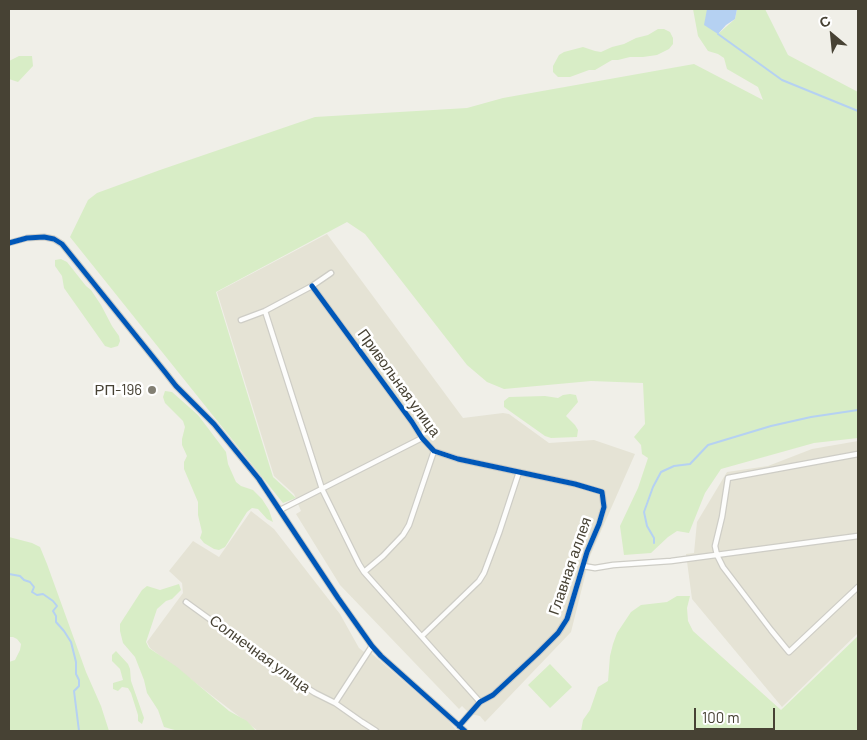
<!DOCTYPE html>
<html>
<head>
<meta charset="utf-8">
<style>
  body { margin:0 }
  #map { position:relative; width:867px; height:740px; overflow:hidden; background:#f0efe8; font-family:Barlow,sans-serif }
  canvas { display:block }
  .frame { position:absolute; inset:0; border:10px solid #474234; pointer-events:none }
  .north { position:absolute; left:807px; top:10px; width:50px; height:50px; -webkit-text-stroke:4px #fff; paint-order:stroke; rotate:332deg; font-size:14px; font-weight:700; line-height:20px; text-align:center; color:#474234 }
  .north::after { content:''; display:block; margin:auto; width:18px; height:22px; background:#474234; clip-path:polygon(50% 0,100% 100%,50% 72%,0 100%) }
  .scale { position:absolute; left:694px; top:708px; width:81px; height:22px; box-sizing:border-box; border:2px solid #474234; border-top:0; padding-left:6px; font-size:15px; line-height:18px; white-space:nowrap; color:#474234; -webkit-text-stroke:4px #fff; paint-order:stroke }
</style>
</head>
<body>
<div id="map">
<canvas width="867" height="740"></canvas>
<div class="frame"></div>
<div class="north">С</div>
<div class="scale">100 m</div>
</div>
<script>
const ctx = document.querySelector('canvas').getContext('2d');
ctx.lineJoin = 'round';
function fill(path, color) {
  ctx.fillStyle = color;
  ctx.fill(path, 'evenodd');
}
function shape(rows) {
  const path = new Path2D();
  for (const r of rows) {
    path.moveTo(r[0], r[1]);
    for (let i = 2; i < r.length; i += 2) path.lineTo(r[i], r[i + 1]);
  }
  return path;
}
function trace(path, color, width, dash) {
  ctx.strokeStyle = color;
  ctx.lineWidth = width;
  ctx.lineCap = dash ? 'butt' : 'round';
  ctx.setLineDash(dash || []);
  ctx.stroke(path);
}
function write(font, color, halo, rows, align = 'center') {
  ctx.font = font + ' Barlow,sans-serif';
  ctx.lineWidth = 5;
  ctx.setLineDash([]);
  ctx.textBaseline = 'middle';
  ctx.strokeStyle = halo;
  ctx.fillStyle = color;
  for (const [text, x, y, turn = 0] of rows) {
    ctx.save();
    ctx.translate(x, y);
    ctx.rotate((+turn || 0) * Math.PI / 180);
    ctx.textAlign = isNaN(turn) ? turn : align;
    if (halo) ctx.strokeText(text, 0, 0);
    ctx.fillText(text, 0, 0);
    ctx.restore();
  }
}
fill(shape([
  [327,234,463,418,503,413,509,414,549,443,594,440,635,454,590,556,571,632,485,722,480,716,470,714,462,706,459,709,340,585,296,514,301,511,294,494,274,476,217,292],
  [858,441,858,633,782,707,692,599,686,554,694,553,697,522,727,472,768,466,812,449],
  [251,511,274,529,340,614,359,648,368,655,371,653,447,719,457,731,258,731,150,648,147,642,183,593,182,583,169,571,193,541,219,557]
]), '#e5e3d5');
fill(shape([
  [693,9,707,9,718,34,735,19,737,9,765,9,788,55,858,92,858,438,814,443,721,469,705,493,689,533,677,531,668,537,651,553,624,555,620,526,638,488,648,458,642,454,641,445,634,437,645,424,643,383,591,381,504,389,487,382,467,365,365,234,347,222,216,292,273,477,296,498,283,503,70,237,88,200,97,193,160,170,315,117,467,108,503,98,694,64,763,100,758,87,727,69,724,58,718,54,708,51,698,36],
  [658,29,664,29,670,32,673,38,673,44,669,49,657,55,643,57,630,57,618,60,612,60,595,70,589,70,570,77,558,77,553,72,553,66,559,55,564,52,583,47,595,51,601,52,612,47,624,44,636,38,648,35],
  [19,56,32,56,33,66,18,82,9,79,9,61],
  [61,259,67,262,86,286,91,290,101,305,112,326,119,336,120,341,118,346,111,348,105,346,64,288,62,276,55,266,55,260],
  [165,391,172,392,198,415,226,452,228,464,236,482,241,486,253,490,262,499,269,510,273,522,267,519,258,509,252,508,247,512,225,547,219,550,214,549,204,543,200,538,202,532,198,515,198,502,184,469,184,462,187,456,182,445,182,439,185,427,183,421,165,403,163,397],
  [570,394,576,395,578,402,566,416,575,425,578,430,577,437,551,438,545,436,504,407,504,401,509,397,545,396,558,398,563,395],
  [9,537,32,543,40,547,47,564,86,672,101,706,109,731,9,731,9,662,15,660,20,650,21,644,17,639,13,637,9,637],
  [179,584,181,590,172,599,166,601,157,609,146,642,149,648,177,667,229,711,247,721,256,731,178,731,164,727,158,710,147,693,144,680,135,657,123,643,120,631,120,624,142,590,147,586,160,590],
  [677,596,690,596,687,608,688,621,693,631,781,710,858,636,858,731,581,731,583,720,590,710,598,687,608,681,610,656,613,644,617,633,631,612,641,605,667,602],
  [116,651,128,664,130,669,131,681,144,718,142,724,138,721,138,715,131,693,128,688,122,687,118,691,113,689,113,683,123,680,120,669,112,661,112,655],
  [550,664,572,687,550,708,528,685]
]), '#d8edc6');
fill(shape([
  [707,9,737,9,735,19,726,25,718,34,704,25]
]), '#b5d1f2');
trace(shape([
  [718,34,782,80,858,111],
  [654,543,654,538,647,526,644,512,653,487,661,472,674,466,690,464,708,445,771,426,811,417,858,410],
  [9,574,20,576,24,580,30,582,34,587,32,592,37,595,43,594,53,601,57,606,53,611,56,616,56,622,64,631,71,642,76,662,76,674,79,680,79,686,74,691,79,731]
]), '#b5d1f2', 2);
const minor = shape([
  [9,243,27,238,44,237,54,239,62,244,165,372,176,386,214,424,259,479,338,598,372,646,381,656,465,731],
  [312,286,412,422,422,438,434,451,458,459,575,484,602,492,604,507,599,524,587,552,567,619,558,633,537,654,493,695,480,702,459,726],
  [265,311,322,489,359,564,364,572,480,702],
  [241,320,265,311,312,286,331,273],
  [858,454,728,478,722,517,715,546,717,555,723,567,771,630,789,652,858,587],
  [280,510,422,438],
  [583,566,595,568,613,565,671,561,858,536],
  [364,572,383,556,403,535,409,525,434,451],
  [186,602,291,678,315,693,335,703,362,722,376,731],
  [422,636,479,581,484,573,499,533,519,472],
  [335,703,372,646]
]);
trace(minor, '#cecdc6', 7);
trace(minor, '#fdfdfc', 4.5);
trace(shape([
  [9,243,27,238,44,237,54,239,62,244,165,372,176,386,214,424,259,479,338,598,372,646,381,656,465,731],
  [312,286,412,422,422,438,434,451,458,459,575,484,602,492,604,507,599,524,587,552,567,619,558,633,537,654,493,695,480,702,459,726]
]), '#0057b8', 5);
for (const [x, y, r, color] of [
  [152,390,5,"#827f73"]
]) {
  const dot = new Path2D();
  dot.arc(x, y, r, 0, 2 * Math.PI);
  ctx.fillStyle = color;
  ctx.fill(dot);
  trace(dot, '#fff', 2);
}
write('15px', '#474234', '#fff', [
  ["Привольная улица",399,383,54],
  ["Главная аллея",570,566,-71],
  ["Солнечная улица",260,654,36]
]);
write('15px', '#474234', '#fff', [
  ["РП-196",142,390]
], 'right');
</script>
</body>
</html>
